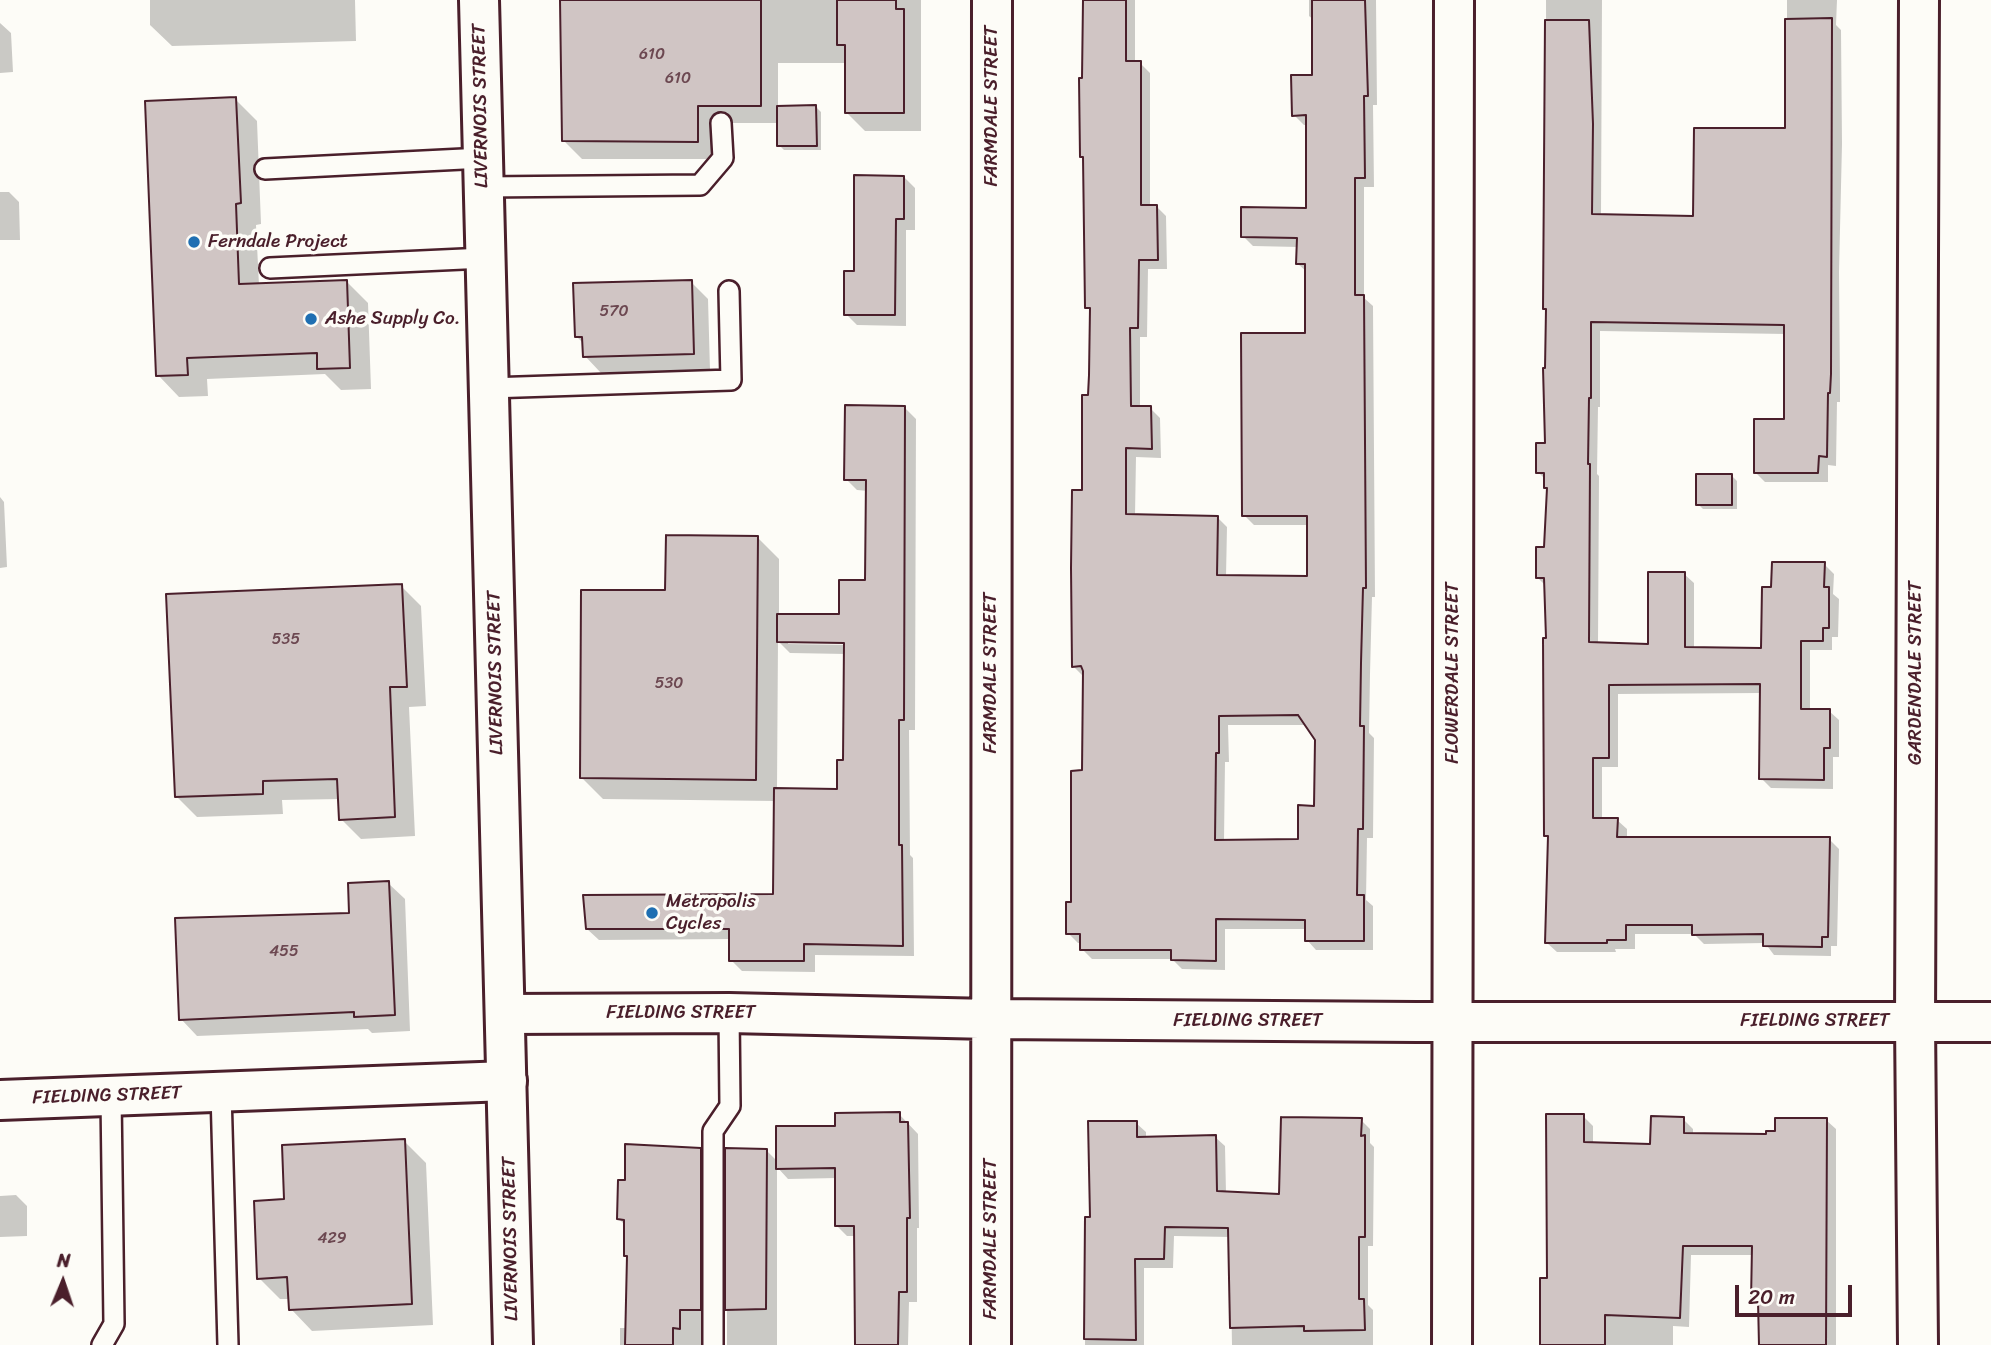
<!DOCTYPE html>
<html>
<head>
<meta charset="utf-8">
<style>
  body { margin:0 }
  #map { position:relative; width:1991px; height:1345px; overflow:hidden; background:#fdfcf7; font-family:Sriracha,sans-serif }
  canvas { display:block }
  .north { position:absolute; left:28px; top:1247px; width:70px; height:70px; -webkit-text-stroke:5px #fdfcf7; paint-order:stroke; rotate:2deg; font-size:19px; font-weight:700; line-height:28px; text-align:center; color:#4a1f2b }
  .north::after { content:''; display:block; margin:auto; width:24px; height:32px; background:#4a1f2b; clip-path:polygon(50% 0,100% 100%,50% 72%,0 100%) }
  .scale { position:absolute; left:1735px; top:1285px; width:117px; height:32px; box-sizing:border-box; border:4px solid #4a1f2b; border-top:0; padding-left:9px; font-size:21px; line-height:24px; white-space:nowrap; color:#4a1f2b; -webkit-text-stroke:5px #fdfcf7; paint-order:stroke }
</style>
</head>
<body>
<div id="map">
<canvas width="1991" height="1345"></canvas>
<div class="north">N</div>
<div class="scale">20 m</div>
</div>
<script>
const ctx = document.querySelector('canvas').getContext('2d');
ctx.lineJoin = 'round';
function fill(path, color) {
  ctx.fillStyle = color;
  ctx.fill(path, 'evenodd');
}
function shape(rows) {
  const path = new Path2D();
  for (const r of rows) {
    path.moveTo(r[0], r[1]);
    for (let i = 2; i < r.length; i += 2) path.lineTo(r[i], r[i + 1]);
  }
  return path;
}
function trace(path, color, width, dash) {
  ctx.strokeStyle = color;
  ctx.lineWidth = width;
  ctx.lineCap = dash ? 'butt' : 'round';
  ctx.setLineDash(dash || []);
  ctx.stroke(path);
}
function write(font, color, halo, rows, align = 'center') {
  ctx.font = font + ' Sriracha,sans-serif';
  ctx.lineWidth = 7;
  ctx.setLineDash([]);
  ctx.textBaseline = 'middle';
  ctx.strokeStyle = halo;
  ctx.fillStyle = color;
  for (const [text, x, y, turn = 0] of rows) {
    ctx.save();
    ctx.translate(x, y);
    ctx.rotate((+turn || 0) * Math.PI / 180);
    ctx.textAlign = isNaN(turn) ? turn : align;
    if (halo) ctx.strokeText(text, 0, 0);
    ctx.fillText(text, 0, 0);
    ctx.restore();
  }
}
fill(shape([
  [150,0,355,0,356,41,172,46,150,25],
  [562,0,921,0,921,131,865,131,847,113,847,63,778,63,778,108,816,107,821,112,821,150,784,150,779,145,779,123,715,123,716,159,582,159,564,141],
  [1085,0,1135,0,1135,63,1140,63,1150,73,1150,206,1156,206,1166,216,1167,269,1148,269,1147,337,1140,337,1140,408,1150,408,1160,418,1161,458,1136,457,1135,516,1217,517,1227,527,1226,577,1309,578,1309,525,1254,525,1244,515,1307,335,1307,272,1298,264,1298,247,1253,246,1243,236,1308,210,1308,125,1304,125,1294,115,1314,77,1314,20,1309,16,1309,0,1376,0,1377,105,1373,105,1374,187,1364,187,1364,298,1373,306,1375,597,1372,597,1370,674,1369,733,1374,738,1373,838,1367,838,1366,900,1373,906,1373,950,1316,950,1307,940,1307,929,1225,929,1225,970,1182,969,1172,959,1092,959,1082,949,1082,943,1078,943,1068,933,1073,904,1084,772,1084,677,1073,666,1090,397,1092,312,1087,307,1084,159,1081,156],
  [1228,725,1307,725,1317,739,1316,807,1300,841,1224,841,1225,762,1229,762],
  [1546,0,1602,0,1601,216,1695,218,1787,130,1787,0,1837,0,1836,25,1841,30,1842,144,1839,272,1840,385,1840,402,1837,402,1836,466,1828,465,1828,482,1765,482,1755,472,1786,421,1786,334,1600,331,1600,407,1598,407,1597,474,1599,476,1598,644,1650,646,1684,574,1694,583,1694,649,1763,649,1773,589,1824,564,1834,574,1833,594,1839,599,1838,637,1832,637,1832,650,1810,650,1810,711,1829,711,1839,720,1839,757,1833,757,1833,789,1771,788,1761,778,1762,693,1618,694,1618,767,1602,767,1602,819,1617,820,1627,829,1627,839,1829,839,1839,849,1837,946,1831,946,1831,956,1774,955,1765,943,1704,944,1694,934,1635,934,1635,949,1615,949,1616,952,1557,952,1547,943,1550,840,1545,835,1548,639,1546,586,1537,577,1546,548,1548,490,1546,480,1538,472,1547,445],
  [0,23,11,33,13,72,0,73],
  [235,99,257,121,261,224,256,225,259,285,346,281,368,303,371,389,341,390,325,374,207,379,208,396,179,397,158,375],
  [904,177,915,188,915,230,906,230,906,326,857,325,846,314,856,273],
  [0,192,9,192,19,202,20,240,0,240],
  [691,282,708,299,710,370,601,373,585,356,584,344,576,336],
  [905,408,916,419,915,730,909,730,910,855,913,858,914,956,815,955,815,972,742,971,731,960,731,939,599,940,587,929,775,896,775,801,603,799,582,778,667,592,757,537,779,559,779,616,841,616,867,581,868,491,857,490,846,479],
  [788,640,853,642,853,645,788,644],
  [778,641,790,653,846,654,844,762,839,791,777,789],
  [1732,476,1737,481,1737,509,1703,509,1698,504],
  [0,497,4,502,7,567,0,568],
  [401,586,421,606,426,706,409,707,415,836,361,839,341,819,340,799,282,800,283,814,197,817,177,797],
  [388,883,405,899,410,1031,372,1033,368,1029,197,1036,181,1019,351,915],
  [899,1114,918,1134,919,1228,917,1228,917,1302,909,1302,908,1345,856,1345,855,1236,847,1236,836,1225,837,1178,788,1179,777,1167,777,1345,727,1345,727,1150,766,1150,778,1162,837,1128],
  [1583,1116,1593,1126,1593,1144,1652,1146,1683,1119,1693,1129,1693,1135,1768,1136,1826,1120,1836,1129,1836,1345,1760,1345,1760,1307,1753,1300,1754,1255,1691,1255,1689,1327,1673,1326,1673,1345,1541,1345,1549,1280],
  [1361,1120,1370,1129,1370,1143,1374,1147,1373,1246,1368,1246,1368,1305,1373,1310,1373,1345,1232,1345,1230,1237,1174,1236,1173,1268,1144,1268,1144,1345,1085,1345,1086,1219,1092,1219,1136,1123,1146,1132,1146,1138,1215,1137,1225,1146,1226,1193,1281,1196],
  [404,1141,426,1163,433,1325,312,1331,291,1309,290,1299,280,1299,259,1278,286,1201],
  [700,1149,711,1160,711,1345,620,1345,620,1328,627,1328,629,1258,626,1255,626,1226,619,1219,627,1182],
  [16,1195,27,1206,27,1236,0,1237,0,1196]
]), '#0003');
const building = shape([
  [560,0,761,0,761,106,698,106,698,142,562,141,560,0],
  [837,0,896,0,896,9,904,9,904,113,845,113,845,45,837,45,837,0],
  [1083,0,1126,0,1126,61,1141,61,1141,205,1157,205,1158,260,1139,260,1138,328,1130,328,1131,406,1151,406,1152,449,1126,448,1126,514,1218,516,1217,575,1307,576,1307,516,1242,516,1241,333,1305,333,1305,264,1296,264,1297,238,1241,237,1241,207,1306,208,1306,115,1292,116,1291,75,1312,75,1312,0,1365,0,1368,96,1364,96,1365,178,1355,178,1355,295,1364,295,1366,588,1363,588,1361,663,1360,726,1364,726,1363,829,1358,829,1357,895,1364,895,1364,941,1305,941,1305,920,1216,919,1216,961,1171,960,1171,950,1080,950,1080,934,1066,934,1066,902,1071,902,1071,771,1082,770,1083,671,1081,666,1072,667,1071,568,1072,490,1082,490,1082,395,1088,395,1089,375,1090,308,1085,308,1083,157,1080,157,1079,78,1082,78,1083,0],
  [1298,715,1315,740,1314,806,1298,805,1298,839,1215,840,1216,753,1219,753,1219,716,1298,715],
  [1832,18,1831,374,1830,393,1828,393,1827,457,1819,456,1818,473,1754,473,1754,419,1784,419,1784,325,1591,322,1591,398,1589,398,1588,464,1590,464,1589,642,1648,644,1648,572,1685,572,1685,647,1761,648,1762,587,1771,587,1772,562,1825,562,1824,587,1829,587,1829,628,1823,628,1823,641,1801,641,1801,709,1830,709,1830,748,1824,748,1824,780,1759,779,1760,684,1609,685,1609,758,1593,758,1593,818,1618,818,1617,837,1830,837,1828,937,1822,937,1822,947,1763,946,1763,934,1692,935,1692,925,1626,925,1626,940,1607,940,1607,943,1545,943,1548,836,1544,836,1543,638,1546,638,1544,578,1536,578,1536,547,1544,547,1547,488,1544,488,1544,473,1536,473,1536,443,1545,443,1543,368,1545,368,1546,309,1543,309,1545,20,1589,20,1593,124,1592,214,1693,216,1694,128,1785,128,1785,19,1832,18],
  [236,97,241,203,236,204,239,284,347,280,350,368,317,369,317,353,187,358,188,375,156,376,145,101,236,97],
  [816,105,817,146,777,146,777,106,816,105],
  [854,175,904,176,904,219,896,219,895,315,844,315,844,271,854,271,854,175],
  [692,280,694,354,583,357,582,337,575,337,573,283,692,280],
  [845,405,905,406,904,720,899,720,899,845,902,845,903,946,804,944,804,961,729,961,729,929,586,929,583,895,773,894,774,788,837,789,837,760,843,760,844,643,777,642,777,614,839,614,839,580,865,580,866,480,844,480,845,405],
  [1696,474,1732,474,1732,505,1696,505,1696,474],
  [666,535,758,536,756,780,580,778,581,590,665,590,666,535],
  [402,584,407,687,390,687,395,817,339,820,337,779,263,781,263,794,175,797,166,594,402,584],
  [389,881,395,1015,354,1017,354,1012,179,1020,175,918,349,913,348,883,389,881],
  [900,1112,900,1122,908,1122,910,1218,907,1218,907,1292,899,1292,898,1345,855,1345,854,1226,835,1226,835,1168,776,1169,776,1126,835,1126,835,1113,900,1112],
  [1546,1114,1584,1114,1584,1142,1650,1144,1651,1116,1684,1117,1684,1133,1766,1134,1766,1131,1775,1131,1775,1118,1827,1118,1826,1345,1759,1345,1758,1301,1751,1301,1752,1246,1683,1246,1680,1318,1605,1315,1605,1345,1540,1345,1540,1278,1547,1278,1546,1114],
  [1281,1117,1362,1118,1361,1136,1365,1135,1365,1237,1359,1237,1359,1299,1364,1299,1365,1330,1304,1331,1304,1326,1230,1328,1228,1228,1165,1227,1164,1259,1135,1259,1136,1340,1084,1339,1085,1217,1090,1217,1088,1121,1137,1121,1137,1137,1216,1135,1217,1191,1279,1194,1281,1117],
  [405,1139,412,1304,289,1310,287,1277,257,1279,254,1201,284,1199,282,1145,405,1139],
  [625,1144,701,1148,701,1310,680,1310,680,1329,673,1328,673,1345,625,1345,627,1256,624,1256,624,1220,617,1219,618,1180,625,1180,625,1144],
  [725,1148,767,1149,766,1309,725,1310,725,1148]
]);
fill(building, '#d0c5c4');
trace(building, '#4a1f2b', 2);
const lane = shape([
  [265,169,483,158],
  [483,187,700,185,723,158,721,123],
  [270,268,485,258],
  [489,388,731,380,729,291],
  [221,1092,228,1345],
  [102,1345,114,1324,111,1096],
  [713,1345,713,1131,730,1106,729,1013]
]);
const street = shape([
  [505,1014,729,1013,990,1019,1416,1022,1991,1022],
  [0,1100,507,1081],
  [991,1345,992,0],
  [1452,1345,1454,0],
  [1918,1345,1915,1021,1919,0]
]);
const secondary = shape([
  [479,0,513,1345]
]);
trace(lane, '#4a1f2b', 24);
trace(street, '#4a1f2b', 44);
trace(secondary, '#4a1f2b', 44);
trace(lane, '#fdfcf7', 19);
trace(street, '#fdfcf7', 38);
trace(secondary, '#fdfcf7', 38);
for (const [x, y, r, color] of [
  [194,242,7,"#1f6fb2"],
  [311,319,7,"#1f6fb2"],
  [652,913,7,"#1f6fb2"]
]) {
  const dot = new Path2D();
  dot.arc(x, y, r, 0, 2 * Math.PI);
  ctx.fillStyle = color;
  ctx.fill(dot);
  trace(dot, '#fdfcf7', 2.5);
}
write('16px', '#6c4851', null, [
  ["610",652,55],
  ["610",678,79],
  ["570",614,312],
  ["535",286,640],
  ["530",669,684],
  ["455",284,952],
  ["429",332,1239]
]);
write('19px', '#4a1f2b', '#fdfcf7', [
  ["LIVERNOIS STREET",481,106,-91],
  ["FARMDALE STREET",992,106,-90],
  ["LIVERNOIS STREET",496,673,-91],
  ["FARMDALE STREET",991,673,-90],
  ["FLOWERDALE STREET",1453,673,-90],
  ["GARDENDALE STREET",1916,673,-90],
  ["FIELDING STREET",681,1013],
  ["FIELDING STREET",1248,1021],
  ["FIELDING STREET",1815,1021],
  ["FIELDING STREET",107,1096,-2],
  ["LIVERNOIS STREET",511,1239,-91],
  ["FARMDALE STREET",991,1239,-90]
]);
write('19px', '#4a1f2b', '#fdfcf7', [
  ["Ferndale Project",208,242],
  ["Ashe Supply Co.",325,319],
  ["Metropolis",666,902],
  ["Cycles",666,924]
], 'left');
</script>
</body>
</html>
